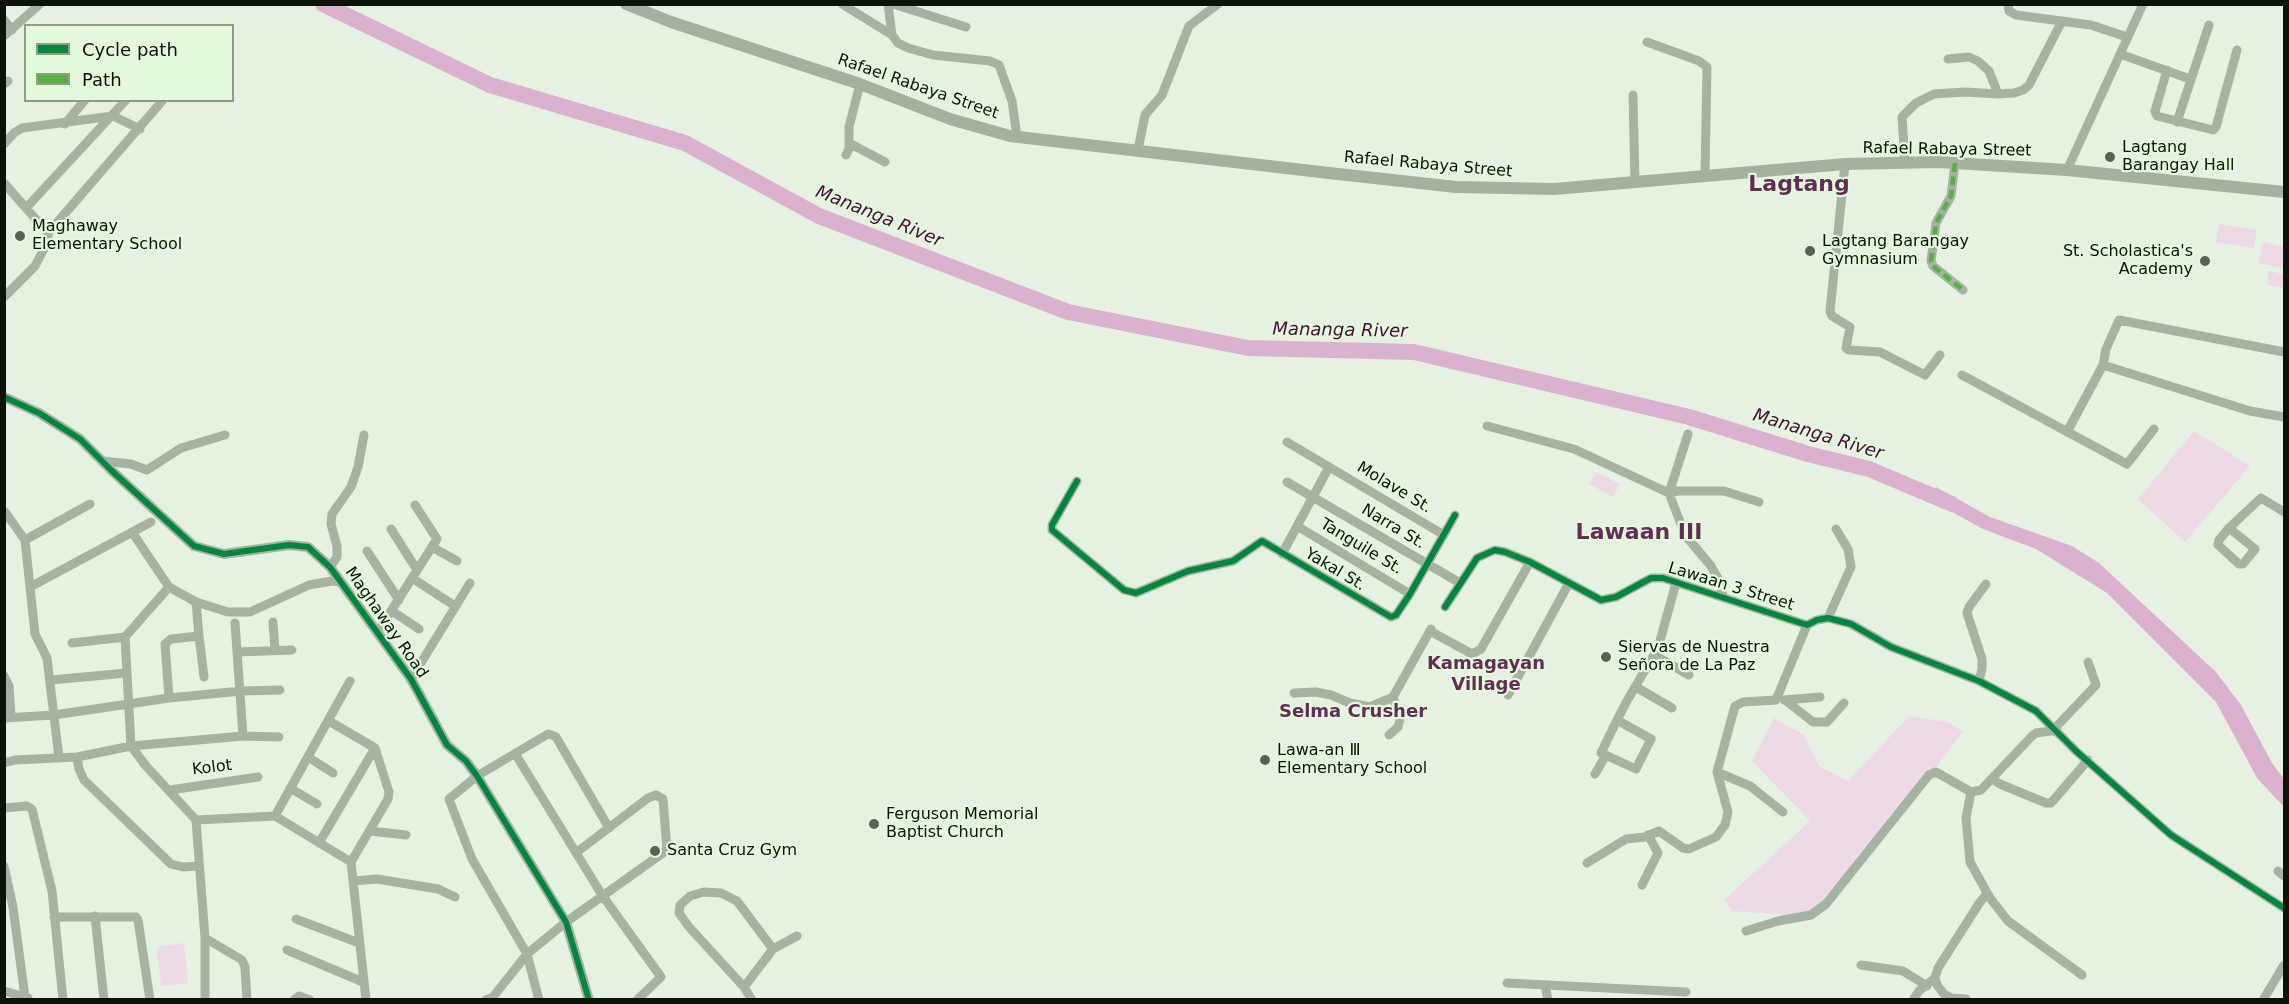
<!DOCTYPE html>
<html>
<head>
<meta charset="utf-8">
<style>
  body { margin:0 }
  #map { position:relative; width:2289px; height:1004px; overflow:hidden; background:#e6f2e1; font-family:"DejaVu Sans",sans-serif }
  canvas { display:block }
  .frame { position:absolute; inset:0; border:6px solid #0c1309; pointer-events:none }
  .legend { position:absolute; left:24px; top:24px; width:210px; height:78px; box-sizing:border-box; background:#e3f9da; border:2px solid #8d9d86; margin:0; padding:8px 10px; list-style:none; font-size:18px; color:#0c1309 }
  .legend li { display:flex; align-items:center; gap:12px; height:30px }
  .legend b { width:30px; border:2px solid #8d9d86 }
</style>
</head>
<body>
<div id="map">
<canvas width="2289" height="1004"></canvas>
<div class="frame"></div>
<ul class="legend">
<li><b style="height:8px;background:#00873e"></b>Cycle path</li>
<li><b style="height:8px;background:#54b144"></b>Path</li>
</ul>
</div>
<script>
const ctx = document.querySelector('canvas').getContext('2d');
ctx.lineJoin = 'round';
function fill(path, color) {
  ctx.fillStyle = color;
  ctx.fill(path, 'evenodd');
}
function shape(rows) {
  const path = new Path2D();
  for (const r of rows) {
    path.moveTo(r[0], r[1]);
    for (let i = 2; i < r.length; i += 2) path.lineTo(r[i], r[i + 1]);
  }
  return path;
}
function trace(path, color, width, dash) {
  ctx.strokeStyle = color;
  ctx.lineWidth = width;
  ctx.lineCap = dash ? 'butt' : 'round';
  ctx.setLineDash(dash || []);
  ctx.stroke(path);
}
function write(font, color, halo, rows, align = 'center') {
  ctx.font = font + ' "DejaVu Sans",sans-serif';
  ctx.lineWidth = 4.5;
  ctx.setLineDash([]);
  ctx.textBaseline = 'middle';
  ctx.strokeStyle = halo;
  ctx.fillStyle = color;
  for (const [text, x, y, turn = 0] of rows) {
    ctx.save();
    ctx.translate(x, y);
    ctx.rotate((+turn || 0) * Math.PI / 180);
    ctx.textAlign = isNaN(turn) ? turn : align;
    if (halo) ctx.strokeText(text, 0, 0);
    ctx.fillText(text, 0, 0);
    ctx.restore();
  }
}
fill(shape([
  [2219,224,2257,230,2254,248,2216,242],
  [2263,242,2284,247,2284,268,2258,263],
  [2269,271,2284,274,2284,288,2267,285],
  [2194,431,2250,466,2185,542,2138,499],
  [1596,472,1620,484,1613,497,1589,484],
  [1909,716,1948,722,1963,732,1833,900,1814,917,1732,911,1724,900,1810,821,1752,761,1774,718,1804,735,1819,766,1848,781],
  [184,943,188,983,161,986,157,947]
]), '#f0d9e6');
fill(shape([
  [1936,487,1990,517,2072,546,2099,563,2216,672,2241,705,2272,763,2284,779,2284,807,2257,778,2216,702,2107,593,2036,549,1983,529,1930,500]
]), '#dcb1cf');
trace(shape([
  [323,4,490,85,685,143,819,216,1068,312,1248,348,1414,352,1689,417,1808,454,1869,469,1952,504]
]), '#dcb1cf', 16);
trace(shape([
  [842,4,892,35,898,43,908,48,933,55,990,61,999,65,1012,101,1017,137],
  [888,4,892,35],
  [893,4,966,27],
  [2008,4,2009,11,2016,15,2091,25,2127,37],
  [4,20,12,30],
  [4,36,40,4],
  [1647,42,1699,61,1707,67,1705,176],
  [2120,54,2190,79],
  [1948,59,1969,57,1978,61,1989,71,1998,94],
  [2167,70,2155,111,2157,116,2213,130,2216,127,2237,50],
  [4,84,8,81],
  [1633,95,1635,182],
  [2177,122,2209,25],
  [65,124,85,100],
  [849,143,885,162],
  [4,144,14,133,22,128,113,116,140,129],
  [1138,150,1145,115,1162,95,1189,26,1218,4],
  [846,155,849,149,849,127,860,84],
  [1905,162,1902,117,1916,103,1934,94,1965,92,1998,94,2014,93,2023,90,2029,85,2062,21],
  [1955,163,1951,196,1936,223,1931,261,1933,266,1963,290],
  [1845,164,1830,311,1832,316,1850,327,1846,348,1849,350,1880,352,1925,375,1940,355],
  [2067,170,2143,4],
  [4,183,48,233,48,241,35,266,4,297],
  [27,207,126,100],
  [48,233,163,100],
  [2103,365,2250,411,2284,417],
  [1962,375,2127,464,2154,429],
  [1487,426,1574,449,1669,493,1678,491,1724,491,1759,502],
  [2067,432,2103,365,2106,349,2119,320,2284,352],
  [1688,434,1669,493,1685,535,1711,566,1720,582,1723,596],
  [1287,442,1444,535],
  [102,461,131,464,147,470,181,448,225,435],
  [1077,481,1052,525,1052,530,1124,590,1136,593,1188,571,1233,561,1262,541,1391,617,1396,615,1410,594,1455,515],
  [1287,482,1460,583],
  [5,512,25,540],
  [1297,526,1410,594],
  [2229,528,2255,549,2243,564,2239,564,2218,545,2219,540,2229,528],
  [2229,528,2261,498,2284,512],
  [391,529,417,570],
  [132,532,169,587,196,602,228,612,250,612,309,585,332,581,341,582],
  [432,547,457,561],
  [367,551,399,600],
  [1282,554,1329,467],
  [330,567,337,557,337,546,331,524,332,514,351,487,358,467,364,435],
  [412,578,455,606],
  [30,587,151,522],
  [169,587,125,637,131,746,146,766,196,820,205,938,205,1000],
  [1445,607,1477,558,1495,550,1505,552,1530,562,1601,600,1616,597,1651,578,1663,578,1807,625,1817,620,1828,618,1851,624,1891,647,1979,681,2036,711,2076,751,2171,835,2284,908],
  [392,611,419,629],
  [1828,618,1851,567,1848,549,1836,529],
  [273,622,275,650],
  [235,623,243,736],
  [1430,631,1472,654,1481,649,1530,562],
  [377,633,437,539,415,505],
  [199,636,204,677],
  [72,643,125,637],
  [237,652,292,650],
  [1654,655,1689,675],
  [4,676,9,686,11,717],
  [411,679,470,583],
  [51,680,127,673],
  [1979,681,1982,669,1982,659,1967,613,1969,607,1986,584],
  [1636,687,1672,708],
  [1294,693,1316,692,1331,695,1350,703,1370,707,1393,697,1431,629],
  [1508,695,1569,583],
  [169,698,165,644,171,639,199,636,196,602],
  [1784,700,1820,697],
  [1785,700,1813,722,1827,722,1844,703],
  [4,718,54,715,169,698,241,691,280,690],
  [1617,720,1651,739,1636,769,1601,753,1617,720,1628,699,1658,648,1676,583],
  [329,721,375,748,389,792,388,799,351,862,366,1000],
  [2055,728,2096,685,2088,662],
  [1389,735,1398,727,1400,719,1393,697],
  [516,755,602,895,661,977,637,1000],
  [77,757,79,769,84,780,171,864,183,867,199,866],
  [308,757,333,773],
  [59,758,47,658,35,634,25,540,90,504],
  [4,763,15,760,77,757,131,746,243,736,279,737],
  [1717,772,1750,786,1783,812],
  [1595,774,1606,755],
  [1992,779,2000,784,2046,803,2051,803,2088,760],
  [290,788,317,804],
  [170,790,258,777],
  [1971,792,1966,818,1970,862,1990,898,2008,921,2082,975],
  [4,808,27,806,32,809,52,891,63,1000],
  [275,816,350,681],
  [196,820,275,816,351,862],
  [370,831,406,835],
  [319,843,375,748],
  [1587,863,1626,839,1645,837,1659,831,1683,848,1689,849,1716,837,1725,825,1728,812,1717,772,1735,706,1743,702,1776,700,1807,625],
  [4,866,13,907,25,997],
  [2278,871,2284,876],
  [353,881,377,879,438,889,455,897],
  [1642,885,1658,853,1648,835],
  [95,916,104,1000],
  [54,917,136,917,138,920,150,1000],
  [296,919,359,943],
  [1746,931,1778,921,1811,915,1826,904,1929,775,1936,772,1971,792,1981,790,2032,736,2036,733,2057,730],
  [205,938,242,960,245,967,247,1000],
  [287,950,363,982],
  [1861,965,1903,971,1927,986],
  [1935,978,1937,985,1944,994,1951,998,1966,999],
  [1507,983,1686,992],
  [1545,985,1548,1000],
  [744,987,773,949,797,936],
  [4,991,28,998],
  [294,1000,299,996,310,1000],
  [486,1000,493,997,527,954,566,922,667,850,663,799,656,795,648,798,577,852],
  [539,1000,527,954,472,859,449,799,477,776,548,734,552,735,556,737,609,828],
  [752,1000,744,987,689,927,679,913,680,905,690,896,704,892,721,893,737,901,773,949],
  [1913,1000,1919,991,1935,978,1938,968,1980,902,1987,894],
  [2263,1000,2284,965]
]), '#a6b2a2', 9);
trace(shape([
  [4,397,39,413,80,439,112,471,194,546,224,554,289,545,308,547,330,567,411,679,447,745,466,761,477,776,566,922,589,1000]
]), '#a6b2a2', 10);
trace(shape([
  [626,4,671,22,860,84,950,119,1010,136,1329,173,1456,187,1554,189,1845,164,1938,162,2067,170,2284,192]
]), '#a4b19f', 12);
trace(shape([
  [1955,163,1951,196,1936,223,1931,261,1933,266,1963,290]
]), '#54b144', 4.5, [9, 4.5]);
trace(shape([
  [4,397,39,413,80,439,112,471,194,546,224,554,289,545,308,547,330,567,411,679,447,745,466,761,477,776,566,922,589,1000],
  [1077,481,1052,525,1052,530,1124,590,1136,593,1188,571,1233,561,1262,541,1391,617,1396,615,1410,594,1455,515],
  [1445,607,1477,558,1495,550,1505,552,1530,562,1601,600,1616,597,1651,578,1663,578,1807,625,1817,620,1828,618,1851,624,1891,647,1979,681,2036,711,2076,751,2171,835,2284,908]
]), '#00873e', 6);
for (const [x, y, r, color] of [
  [2110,157,6,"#586155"],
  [20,236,6,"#586155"],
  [1810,251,6,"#586155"],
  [2205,261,6,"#586155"],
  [1606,657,6,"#586155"],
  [1265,760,6,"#586155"],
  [874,824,6,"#586155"],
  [655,851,6,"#586155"]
]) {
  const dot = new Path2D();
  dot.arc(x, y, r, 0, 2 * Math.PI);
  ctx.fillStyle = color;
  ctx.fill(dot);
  trace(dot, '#e3f9da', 2);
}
write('16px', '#0c1309', '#e3f9da', [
  ["Rafael Rabaya Street",918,87,19],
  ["Rafael Rabaya Street",1947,150,1],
  ["Rafael Rabaya Street",1428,165,5],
  ["Molave St.",1394,488,31],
  ["Narra St.",1393,527,31],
  ["Tanguile St.",1361,547,31],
  ["Yakal St.",1335,570,31],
  ["Lawaan 3 Street",1731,587,17],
  ["Maghaway Road",386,623,55],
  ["Kolot",212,768,-7]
]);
write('16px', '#0c1309', '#e3f9da', [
  ["Lagtang",2122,148],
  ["Barangay Hall",2122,166],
  ["Maghaway",32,227],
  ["Elementary School",32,245],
  ["Lagtang Barangay",1822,242],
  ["Gymnasium",1822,260],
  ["St. Scholastica's",2193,252,"right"],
  ["Academy",2193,270,"right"],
  ["Siervas de Nuestra",1618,648],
  ["Señora de La Paz",1618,666],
  ["Lawa-an Ⅲ",1277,751],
  ["Elementary School",1277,769],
  ["Ferguson Memorial",886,815],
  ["Baptist Church",886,833],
  ["Santa Cruz Gym",667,851]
], 'left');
write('italic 18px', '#480d3e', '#e3f9da', [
  ["Mananga River",879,217,22],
  ["Mananga River",1340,331,1],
  ["Mananga River",1818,435,17]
]);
write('bold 18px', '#642c58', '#e3f9da', [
  ["Kamagayan",1486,664],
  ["Village",1486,685],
  ["Selma Crusher",1353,712]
]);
write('bold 22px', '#642c58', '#e3f9da', [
  ["Lagtang",1799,185],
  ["Lawaan III",1639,533]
]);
</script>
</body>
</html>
